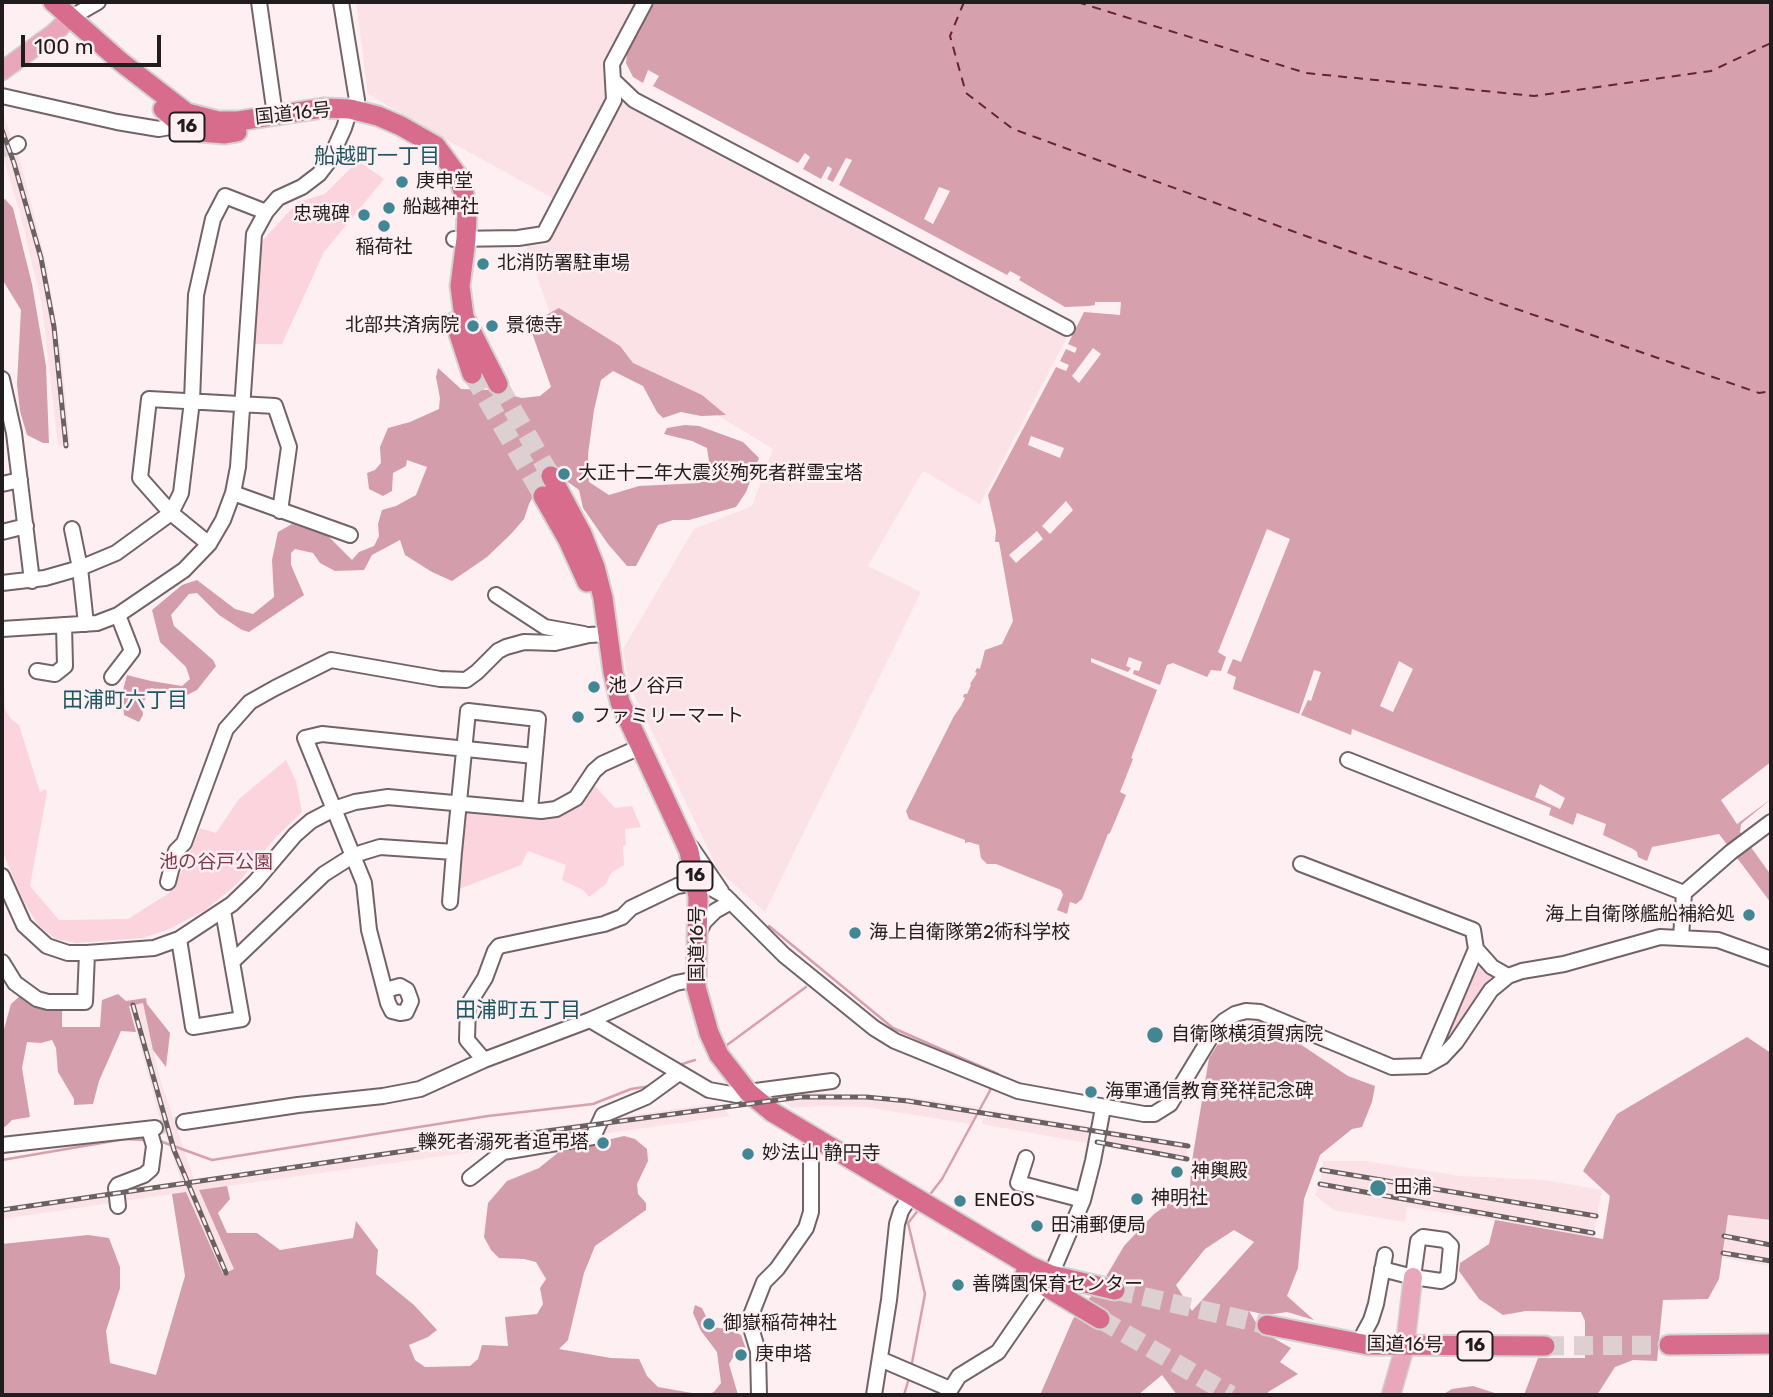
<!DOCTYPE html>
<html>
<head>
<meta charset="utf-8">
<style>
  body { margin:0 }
  #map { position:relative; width:1773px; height:1397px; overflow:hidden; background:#feeff2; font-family:Rubik,sans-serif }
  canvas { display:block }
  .frame { position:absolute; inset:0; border:4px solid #211c1d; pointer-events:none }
  .scale { position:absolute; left:21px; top:35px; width:140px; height:32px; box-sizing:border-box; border:4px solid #211c1d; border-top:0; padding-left:9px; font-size:21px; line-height:24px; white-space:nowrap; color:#211c1d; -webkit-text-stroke:5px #feeff2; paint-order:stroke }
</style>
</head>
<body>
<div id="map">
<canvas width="1773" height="1397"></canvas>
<div class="frame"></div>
<div class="scale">100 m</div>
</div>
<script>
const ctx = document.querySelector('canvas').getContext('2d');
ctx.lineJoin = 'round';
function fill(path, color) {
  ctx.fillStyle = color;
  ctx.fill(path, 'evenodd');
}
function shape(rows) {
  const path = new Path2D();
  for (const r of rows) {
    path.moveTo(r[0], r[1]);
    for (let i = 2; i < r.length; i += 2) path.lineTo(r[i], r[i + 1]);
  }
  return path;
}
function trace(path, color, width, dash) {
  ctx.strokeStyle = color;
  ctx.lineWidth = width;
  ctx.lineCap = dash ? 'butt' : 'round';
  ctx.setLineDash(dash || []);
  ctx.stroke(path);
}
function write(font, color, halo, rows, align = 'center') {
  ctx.font = font + ' Rubik,"Noto Sans JP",sans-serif';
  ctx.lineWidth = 5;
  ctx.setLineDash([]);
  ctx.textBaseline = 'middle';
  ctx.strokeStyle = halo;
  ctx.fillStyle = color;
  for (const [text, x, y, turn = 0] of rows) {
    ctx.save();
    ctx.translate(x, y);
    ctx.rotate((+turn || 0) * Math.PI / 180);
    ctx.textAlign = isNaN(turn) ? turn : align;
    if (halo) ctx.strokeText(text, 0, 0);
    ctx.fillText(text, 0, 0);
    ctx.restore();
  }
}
fill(shape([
  [356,2,640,2,607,65,610,103,558,201,454,144,368,94],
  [622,103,1075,322,980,504,923,471,868,566,921,592,765,912,718,870,628,681,623,649,694,529,752,506,773,449,550,313,526,246,547,245],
  [2,111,20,161,45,258,61,353,70,446,58,446,42,305,20,213,2,154],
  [143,1003,160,1079,194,1179,718,1103,730,1116,199,1190,234,1269,222,1274,186,1192,2,1219,2,1208,181,1181,159,1115,129,1005],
  [819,1093,908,1097,976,1107,974,1120,971,1124,865,1107,821,1106,791,1108,778,1094],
  [989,1110,1188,1143,1186,1161,982,1124,983,1118,987,1118],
  [1323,1161,1365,1161,1460,1176,1545,1180,1602,1190,1593,1237,1495,1220,1407,1207,1405,1222,1333,1210,1315,1195,1320,1184],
  [1728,1215,1771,1220,1771,1266,1723,1258]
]), '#fae2e7');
fill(shape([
  [358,161,384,179,324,252,282,344,253,344,263,240,298,202,325,194],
  [2,682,4,684,5,710,11,719,19,725,40,792,45,789,47,792,30,886,59,920,128,919,169,893,182,871,200,828,216,833,239,799,286,760,296,781,302,812,276,837,237,884,204,911,167,930,142,938,76,943,56,939,38,925,24,902,2,851],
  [595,786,615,808,632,806,641,827,625,829,626,845,623,846,624,865,611,873,606,884,589,897,583,890,562,880,566,865,528,851,521,865,454,891,461,806,558,815,578,805],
  [1481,966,1492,975,1448,1044,1445,1044,1443,1040,1471,973]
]), '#fbd4dd');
fill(shape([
  [5,199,13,208,32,284,46,366,49,443,43,443,27,435,20,411,17,384,21,310,2,279,2,200],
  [559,308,620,346,633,363,702,395,726,415,701,416,681,412,663,418,657,412,643,386,613,371,601,380,594,410,588,454,589,482,609,495,639,486,700,483,710,468,707,448,692,441,664,434,667,428,685,425,699,426,743,442,759,458,746,492,736,507,689,520,673,520,658,525,636,566,627,566,608,544,583,508,579,490,554,472,545,474,529,504,524,519,511,534,487,557,452,581,432,572,405,555,400,540,372,555,364,570,335,571,320,563,313,553,295,549,291,553,291,565,304,595,249,632,242,630,219,615,197,593,189,594,171,615,174,626,213,660,216,666,197,690,183,697,151,688,142,705,143,715,139,722,124,715,122,694,127,675,151,681,182,686,190,679,186,667,160,642,152,610,182,585,197,580,235,609,253,614,274,597,272,560,278,532,292,524,326,534,352,560,359,552,374,546,379,536,378,524,382,510,396,506,416,495,427,467,407,460,406,466,393,473,392,491,383,496,369,489,367,473,375,470,381,463,380,447,388,428,410,422,439,409,440,398,436,377,438,368,461,389,489,390,522,398,540,396,551,387,531,330,539,319],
  [118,994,126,1001,146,998,147,1004,170,1033,166,1067,153,1050,143,1003,129,1006,136,1032,121,1031,99,1081,93,1104,74,1105,74,1099,58,1072,56,1048,52,1040,41,1043,27,1042,22,1068,30,1117,12,1120,5,1127,2,1126,2,1036,11,1004,21,995,62,1007,62,1027,100,1027,102,1000],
  [1264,1020,1348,1076,1375,1086,1372,1102,1362,1127,1352,1129,1320,1155,1304,1199,1298,1268,1287,1296,1314,1320,1287,1312,1267,1315,1249,1311,1261,1331,1291,1348,1280,1362,1298,1374,1268,1392,1267,1395,1177,1395,1162,1375,1138,1395,1040,1395,1073,1319,1104,1280,1124,1246,1154,1214,1190,1189,1191,1167,1209,1058,1227,1030],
  [1234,1230,1254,1242,1192,1311,1176,1285,1205,1249],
  [1747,1037,1771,1053,1771,1220,1728,1215,1719,1279,1708,1299,1663,1300,1657,1361,1633,1360,1615,1367,1597,1395,1524,1395,1538,1358,1585,1358,1585,1321,1581,1312,1526,1311,1503,1315,1479,1299,1459,1271,1460,1263,1489,1244,1495,1220,1603,1239,1610,1196,1583,1171,1617,1114],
  [624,1136,635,1139,647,1149,648,1161,637,1184,638,1194,646,1203,646,1210,595,1246,584,1273,568,1340,559,1349,611,1358,639,1359,647,1376,658,1387,703,1395,2,1395,2,1244,88,1235,109,1238,120,1267,120,1288,106,1331,110,1363,156,1375,185,1276,172,1194,186,1192,223,1274,234,1269,199,1190,227,1186,230,1199,218,1213,227,1233,257,1233,280,1250,353,1238,356,1221,378,1250,376,1274,414,1305,437,1330,428,1337,409,1345,415,1360,425,1367,470,1366,478,1359,482,1345,508,1346,505,1317,537,1314,543,1304,540,1288,546,1279,536,1262,524,1259,499,1258,491,1250,484,1237,488,1203,507,1181,539,1168,565,1147,590,1144],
  [695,1305,702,1308,711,1327,728,1329,741,1335,748,1355,734,1356,729,1364,738,1395,705,1395,714,1392,721,1383,717,1352,701,1331,693,1313],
  [1473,1386,1501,1395,1442,1395,1452,1389]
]), '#d49dab');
fill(shape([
  [655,2,1771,2,1771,762,1721,800,1737,824,1771,799,1741,824,1740,832,1771,875,1771,903,1719,834,1652,847,1647,861,1638,857,1637,852,1633,849,1603,835,1606,824,1577,813,1573,825,1549,815,1551,808,1352,729,1351,735,1301,715,1308,700,1311,701,1321,672,1314,670,1299,714,1233,689,1236,677,1227,673,1233,659,1241,662,1290,539,1267,529,1218,652,1226,657,1221,671,1211,670,1207,677,1173,663,1167,665,1160,685,1133,674,1134,670,1139,671,1142,662,1129,657,1126,666,1131,668,1128,672,1091,658,1091,662,1157,690,1131,758,1133,759,1120,792,1126,795,1110,833,1108,834,1082,899,1076,904,1070,902,1067,914,1057,910,1063,895,1061,890,996,864,987,864,981,858,979,845,969,842,965,843,965,840,909,819,906,811,954,716,961,706,965,698,963,697,964,694,967,694,971,685,970,684,977,673,975,672,977,668,980,669,985,650,1002,644,1013,621,999,542,995,542,996,531,988,495,1056,367,1066,371,1069,365,1060,361,1066,349,1075,353,1077,348,1068,344,1084,312,1120,315,1121,302,1095,302,1095,305,1089,306,1065,307,1019,280,1021,277,1010,271,1007,275,839,185,852,160,846,158,833,182,827,179,832,169,828,166,821,179,803,169,810,157,805,153,798,163,653,86,659,76,648,70,643,83,633,77,626,63,627,53],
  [939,187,950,191,933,224,924,219],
  [1093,348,1101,354,1079,383,1072,376],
  [1031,436,1064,448,1060,458,1028,445],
  [1066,501,1073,510,1050,534,1042,526],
  [1037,531,1043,539,1016,563,1009,555],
  [1399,661,1413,669,1393,712,1380,706],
  [1540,784,1565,798,1560,809,1535,797]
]), '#d7a0ad');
trace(shape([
  [769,926,893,1028,998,1074,997,1076],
  [727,1045,806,987],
  [679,1065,695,1060],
  [157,1140,212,1160,488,1116,593,1104,631,1089,651,1086],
  [2,1160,125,1139,147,1140],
  [928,1197,942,1179,993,1085],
  [911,1368,925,1294,908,1223,920,1208],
  [904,1395,909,1378]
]), '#d7a0ad', 2.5);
trace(shape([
  [964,2,950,36,966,93,1013,129,1303,235,1759,393,1771,391],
  [1077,2,1306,73,1534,96,1711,71,1771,43]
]), '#642238', 2, [9, 7]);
trace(shape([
  [2,151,15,146],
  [155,1128,184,1122]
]), '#ddcfd2', 14, [14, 7]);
trace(shape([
  [472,374,543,496],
  [498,384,551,476],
  [1115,1290,1267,1325],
  [1100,1319,1231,1395],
  [1545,1346,1669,1345]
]), '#ddcfd2', 19, [19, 10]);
const minor = shape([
  [259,2,275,115],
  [70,18,98,2],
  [613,80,634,100,1067,328],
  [2,96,117,122,159,129,181,125],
  [15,146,18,144],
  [454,239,518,238,544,234,614,100,612,64,645,2],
  [2,379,14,433,32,581],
  [2,484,20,480],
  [233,493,350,535],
  [72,529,80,568,86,624],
  [2,532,26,526],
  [209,544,171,513,140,478,149,399,275,406,289,447,280,511],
  [2,583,45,578,80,568,116,553,171,513,181,493,192,401,196,295,213,219,225,196,266,212],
  [496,595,545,627,584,634],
  [2,629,97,623,118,615,184,570,209,544,223,520,233,493,238,467,254,234,266,212,278,198,302,187,319,174,329,161,344,128,350,109,357,100,341,2],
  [37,671,55,674,65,666,64,625],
  [112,677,132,651,118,615],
  [1348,760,1684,893],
  [691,847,721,891],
  [1301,864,1473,930,1476,949,1492,967,1508,976],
  [2,876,24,925,47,946,68,953,87,953,154,948,179,939,232,904,255,882,295,835,311,821,334,809,355,802,388,797,541,811,556,809,576,798,594,771,602,764,640,747],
  [168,882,176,851,184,843,226,729,250,702,275,688,331,660,440,679,466,680,477,672,498,651,506,647,524,642,555,643,589,635,609,634],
  [450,902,454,852],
  [698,934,704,922,715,911,731,902],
  [1681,937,1684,893,1731,852,1771,822],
  [179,939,193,1027,242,1019,223,911],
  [2,962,15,983,37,999,48,1002,85,1002,87,953],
  [232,962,324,874,354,855,380,847,454,852,468,711,538,719,530,810],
  [386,990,400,986,407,990,411,1001,406,1012,400,1013,392,1011,388,1003,369,930,364,883,305,738,322,734,534,756],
  [590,1020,709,1090,737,1095],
  [484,1060,467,1040,468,1005,485,978,495,951,499,946,604,924,622,917,631,908,677,886,696,883,707,886,725,896,784,955,874,1028,895,1041,1018,1091,1144,1114,1154,1114,1170,1104,1215,1030,1224,1021,1235,1014,1246,1011,1260,1012,1392,1067,1426,1066,1442,1057,1456,1042,1491,990,1508,976,1522,971,1564,964,1660,937,1718,940,1771,959],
  [1426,1066,1476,949],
  [748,1092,832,1081],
  [184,1122,298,1105,383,1096,420,1089,484,1060,590,1020,676,983,696,979],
  [2,1145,155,1128],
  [1026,1158,1018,1183,1083,1200],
  [470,1178,503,1152,593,1137,603,1115,646,1097,679,1073],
  [118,1206,116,1188,118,1185,144,1175,151,1169,154,1146,149,1129],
  [1423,1237,1445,1240,1451,1246,1448,1277,1441,1281,1413,1277,1418,1241,1423,1237],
  [1382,1269,1413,1277],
  [1358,1344,1371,1320,1376,1304,1385,1255],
  [880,1359,950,1389],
  [759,1395,758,1351,751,1328,751,1315,764,1282,777,1269,806,1228,811,1212,811,1148],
  [874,1395,889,1300,897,1224,901,1211,911,1195],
  [947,1395,959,1376,998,1352,1051,1275,1083,1200,1093,1161,1103,1108]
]);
const major = shape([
  [2,71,54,33,70,18],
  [1391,1395,1405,1346,1413,1277]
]);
const highway = shape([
  [53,2,121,62,187,113,218,121,238,121,323,108,350,109,378,116,401,126,436,146,458,176,464,194,467,213,466,239,460,286,464,317,498,384],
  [163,109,181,125,201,132,225,134,237,132],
  [455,322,472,374],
  [551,476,582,534,595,567,603,598,613,672,620,702,689,851,698,897,696,987,709,1033,719,1055,748,1092,772,1112,1030,1266,1051,1275,1115,1290],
  [543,496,568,540,587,582],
  [1025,1274,1100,1319],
  [1267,1325,1368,1345,1545,1346],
  [1669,1345,1771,1344]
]);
trace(minor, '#716467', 18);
trace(major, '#d3d2d2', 21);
trace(highway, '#d3d2d2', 23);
trace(minor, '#fff', 14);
trace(major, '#e8a7bb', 18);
trace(highway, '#d86c8d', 19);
const rail = shape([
  [2,130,14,163,41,258,54,327,66,446],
  [133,1005,174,1150,226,1273],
  [1097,1142,1187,1159],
  [1322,1170,1596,1216],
  [1320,1184,1593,1233],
  [2,1210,487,1139,800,1097,866,1097,908,1101,1188,1146],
  [1724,1236,1771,1245],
  [1723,1253,1771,1261]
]);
trace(rail, '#6a6163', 5);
trace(rail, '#feeff2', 2.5, [8]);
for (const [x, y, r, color] of [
  [402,182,7,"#418693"],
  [389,208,7,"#418693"],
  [364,215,7,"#418693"],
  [384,226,7,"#418693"],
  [483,264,7,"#418693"],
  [473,326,7,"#418693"],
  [492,326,7,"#418693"],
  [564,474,7,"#418693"],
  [594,687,7,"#418693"],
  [578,717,7,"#418693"],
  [1749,915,7,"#418693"],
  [855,933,7,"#418693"],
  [1155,1035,9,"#418693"],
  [1091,1092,7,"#418693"],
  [603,1143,7,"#418693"],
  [748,1154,7,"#418693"],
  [1177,1172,7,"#418693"],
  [1378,1188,9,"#418693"],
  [1137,1199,7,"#418693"],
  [960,1201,7,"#418693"],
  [1037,1226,7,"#418693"],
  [958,1285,7,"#418693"],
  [709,1324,7,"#418693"],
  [741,1355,7,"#418693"]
]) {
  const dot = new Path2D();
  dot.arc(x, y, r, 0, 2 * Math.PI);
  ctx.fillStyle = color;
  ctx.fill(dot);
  trace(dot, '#feeff2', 2.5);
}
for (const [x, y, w] of [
  [187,127,35],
  [695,876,35],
  [1475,1346,35]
]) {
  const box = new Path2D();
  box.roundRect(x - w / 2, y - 14.5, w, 29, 5);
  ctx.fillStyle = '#feeff2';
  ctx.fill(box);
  trace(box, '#211c1d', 2);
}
write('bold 18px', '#211c1d', null, [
  ["16",187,127],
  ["16",695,876],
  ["16",1475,1346]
]);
write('19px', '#211c1d', '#feeff2', [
  ["国道16号",293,114,-6],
  ["国道16号",698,944,-90],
  ["国道16号",1405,1345,1]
]);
write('19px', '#211c1d', '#feeff2', [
  ["庚申堂",416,182],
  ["船越神社",403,208],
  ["忠魂碑",350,215,"right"],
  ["稲荷社",384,248,"center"],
  ["北消防署駐車場",497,264],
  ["北部共済病院",459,326,"right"],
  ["景徳寺",506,326],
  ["大正十二年大震災殉死者群霊宝塔",578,474],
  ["池ノ谷戸",608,687],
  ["ファミリーマート",592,717],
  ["海上自衛隊艦船補給処",1735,915,"right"],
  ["海上自衛隊第2術科学校",869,933],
  ["自衛隊横須賀病院",1171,1035],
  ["海軍通信教育発祥記念碑",1105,1092],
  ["轢死者溺死者追弔塔",589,1143,"right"],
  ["妙法山 静円寺",762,1154],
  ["神輿殿",1191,1172],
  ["田浦",1394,1188],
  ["神明社",1151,1199],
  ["ENEOS",974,1201],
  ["田浦郵便局",1051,1226],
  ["善隣園保育センター",972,1285],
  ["御嶽稲荷神社",723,1324],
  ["庚申塔",755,1355]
], 'left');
write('19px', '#7f3a50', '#feeff2', [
  ["池の谷戸公園",216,863]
]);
write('21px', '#1d5660', '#feeff2', [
  ["船越町一丁目",377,157],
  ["田浦町六丁目",125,701],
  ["田浦町五丁目",518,1011]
]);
</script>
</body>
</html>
